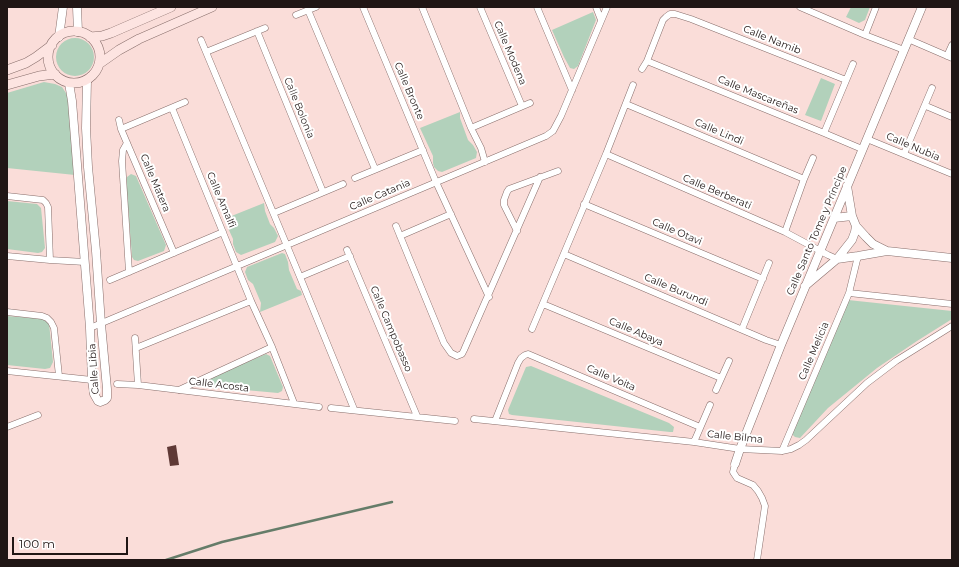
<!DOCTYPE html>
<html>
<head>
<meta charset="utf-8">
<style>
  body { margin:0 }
  #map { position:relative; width:959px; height:567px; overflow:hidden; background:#faddd9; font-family:Montserrat,sans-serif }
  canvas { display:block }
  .frame { position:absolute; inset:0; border:8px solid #201615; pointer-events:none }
  .scale { position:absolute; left:12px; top:537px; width:116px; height:18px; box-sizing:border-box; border:2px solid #201615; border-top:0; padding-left:5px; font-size:12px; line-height:14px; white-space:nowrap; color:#201615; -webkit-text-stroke:3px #fff; paint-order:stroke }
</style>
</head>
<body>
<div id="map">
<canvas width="959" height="567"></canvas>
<div class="frame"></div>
<div class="scale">100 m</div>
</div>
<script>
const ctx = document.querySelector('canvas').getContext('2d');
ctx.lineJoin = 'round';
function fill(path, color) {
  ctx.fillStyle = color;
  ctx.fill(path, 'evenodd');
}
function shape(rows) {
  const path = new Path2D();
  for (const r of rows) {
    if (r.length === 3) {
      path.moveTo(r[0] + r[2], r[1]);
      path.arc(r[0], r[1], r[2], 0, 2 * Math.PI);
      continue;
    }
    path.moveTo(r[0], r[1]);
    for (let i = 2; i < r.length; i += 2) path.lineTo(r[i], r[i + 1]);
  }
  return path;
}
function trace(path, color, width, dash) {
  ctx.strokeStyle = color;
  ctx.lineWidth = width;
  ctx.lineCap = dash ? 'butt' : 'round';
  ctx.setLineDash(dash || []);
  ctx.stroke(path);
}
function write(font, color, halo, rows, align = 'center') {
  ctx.font = font + ' Montserrat,sans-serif';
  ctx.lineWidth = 4;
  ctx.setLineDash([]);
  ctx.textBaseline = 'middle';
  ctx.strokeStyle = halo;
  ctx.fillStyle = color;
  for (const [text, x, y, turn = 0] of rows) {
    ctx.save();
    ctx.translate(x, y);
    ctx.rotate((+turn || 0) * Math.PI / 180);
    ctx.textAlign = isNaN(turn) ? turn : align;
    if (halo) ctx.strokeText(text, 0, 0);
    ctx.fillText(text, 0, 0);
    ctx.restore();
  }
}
fill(shape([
  [851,7,870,7,865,20,859,23,846,17],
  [593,12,596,20,578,66,574,69,570,68,564,57,552,30],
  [75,57,19],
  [821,78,835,84,821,121,805,115],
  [44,82,55,84,62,87,66,93,69,100,75,175,7,168,7,93],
  [460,112,460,118,468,140,473,145,477,152,476,158,442,172,438,171,434,167,433,163,433,156,420,128],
  [131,174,136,176,166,245,164,251,138,261,134,260,132,257,126,182,127,177],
  [7,201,37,204,41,208,45,248,42,252,38,253,7,249],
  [264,203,265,211,270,224,274,228,278,236,275,242,241,255,236,252,233,244,233,239,224,219],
  [282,253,285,254,288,262,289,270,297,289,301,291,302,295,260,312,261,303,253,284,248,280,245,272,247,267],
  [848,300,952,311,952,319,917,341,877,368,828,408,800,438,795,437,792,434],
  [7,316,46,319,49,323,53,362,50,368,45,369,7,365],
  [266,354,270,356,283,387,282,391,278,393,212,387,208,385,209,378],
  [531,366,669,423,674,427,673,432,670,432,512,415,509,414,508,410,526,367]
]), '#b2d1bb');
trace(shape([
  [166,560,222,542,392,502]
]), '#657c69', 2.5);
fill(shape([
  [176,445,179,465,170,466,167,447]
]), '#5f3936');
const minor = shape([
  [363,7,436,182,489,297],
  [422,7,471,128,481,148,485,162],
  [480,7,522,106],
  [537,7,572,90],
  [596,7,601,20],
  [800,7,865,35,904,50],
  [308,10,375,169],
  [296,15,316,7],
  [257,31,323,192],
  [865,35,876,7],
  [908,39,952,58],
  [201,40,300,277,354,409],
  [206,52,265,28],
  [947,56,952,45],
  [647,61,824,133,862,149],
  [642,69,647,61,663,20,666,17,670,14,675,14,691,19,846,80],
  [626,104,804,179],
  [926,106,952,117],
  [172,108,251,301,272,347,294,403],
  [119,120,121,129,174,253],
  [471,128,530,103],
  [121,129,185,102],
  [824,133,853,64],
  [867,139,952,174],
  [127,143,123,150,122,161,129,272],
  [606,154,785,232,828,255,837,259],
  [904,154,932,88],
  [355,178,423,150],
  [7,196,43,200,46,203,48,207,50,260],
  [584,204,763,279],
  [274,213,343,184],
  [396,226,444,343,451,353,457,356,462,354,464,350,540,177],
  [517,231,504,205,504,200,507,192,509,189,558,171],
  [785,232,804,179,813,158],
  [400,236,451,214],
  [347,250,417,416],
  [564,254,766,340,781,345],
  [7,256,50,260,85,262],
  [300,277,350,256],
  [110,280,223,232],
  [849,293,952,304],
  [543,304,721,378],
  [7,312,42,316,47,318,51,322,54,328,59,376],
  [90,328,546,136,553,131,561,116,607,7],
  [532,329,606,154,633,85],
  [742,329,769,263],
  [135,338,138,385],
  [136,348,251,301],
  [7,371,92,380],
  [117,384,138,385,319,407],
  [179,390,272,347],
  [716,390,729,361],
  [331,408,455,421],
  [474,419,694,442,740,449,782,451,791,449,799,445,806,440,867,383,896,361,952,326],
  [495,421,518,363,521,358,525,355,528,354,700,427],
  [7,427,38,415],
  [694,442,710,405],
  [782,451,849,293,858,256],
  [735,464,733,472,737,478,753,485,758,491,762,498,765,506,757,560]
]);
const tertiary = shape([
  [77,7,78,32],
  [59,37,63,7],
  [69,83,72,101,90,328,92,380,94,394,98,401,100,402,105,400,107,398,107,389,101,324,96,251,88,167,86,128,87,80],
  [847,186,852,216,856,226,866,237,873,244,887,251],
  [834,218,852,216],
  [837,259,852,240,855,232,856,226],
  [805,286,837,259,858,256,887,251,952,258],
  [735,464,740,449,781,345,922,7]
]);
const secondary = shape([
  [74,57,26],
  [90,37,102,36,111,33,171,7],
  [99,64,119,50,139,39,212,7],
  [7,70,26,63,36,57,52,45],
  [7,85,39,76,55,74]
]);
trace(minor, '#886e6b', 7);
trace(tertiary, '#886e6b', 9);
trace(secondary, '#886e6b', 10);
trace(minor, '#fff', 6);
trace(tertiary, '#fff', 8);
trace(secondary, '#fde4e1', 9);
write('10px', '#201615', '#fff', [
  ["Calle Namib",772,40,22],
  ["Calle Modena",510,53,67],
  ["Calle Bronte",409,91,67],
  ["Calle Mascareñas",758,95,22],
  ["Calle Bolonia",299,108,68],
  ["Calle Lindi",719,132,23],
  ["Calle Nubia",913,147,23],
  ["Calle Matera",155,183,67],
  ["Calle Berberati",717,192,23],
  ["Calle Catania",380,195,-23],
  ["Calle Amalfi",221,200,67],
  ["Calle Santo Tome y Príncipe",817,231,-67],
  ["Calle Otavi",677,232,23],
  ["Calle Burundi",676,290,23],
  ["Calle Campobasso",391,329,67],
  ["Calle Abaya",636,332,23],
  ["Calle Melicia",814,351,-67],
  ["Calle Libia",94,369,-94],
  ["Calle Voita",611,378,23],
  ["Calle Acosta",219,385,7],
  ["Calle Bilma",735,437,6]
]);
</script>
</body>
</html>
